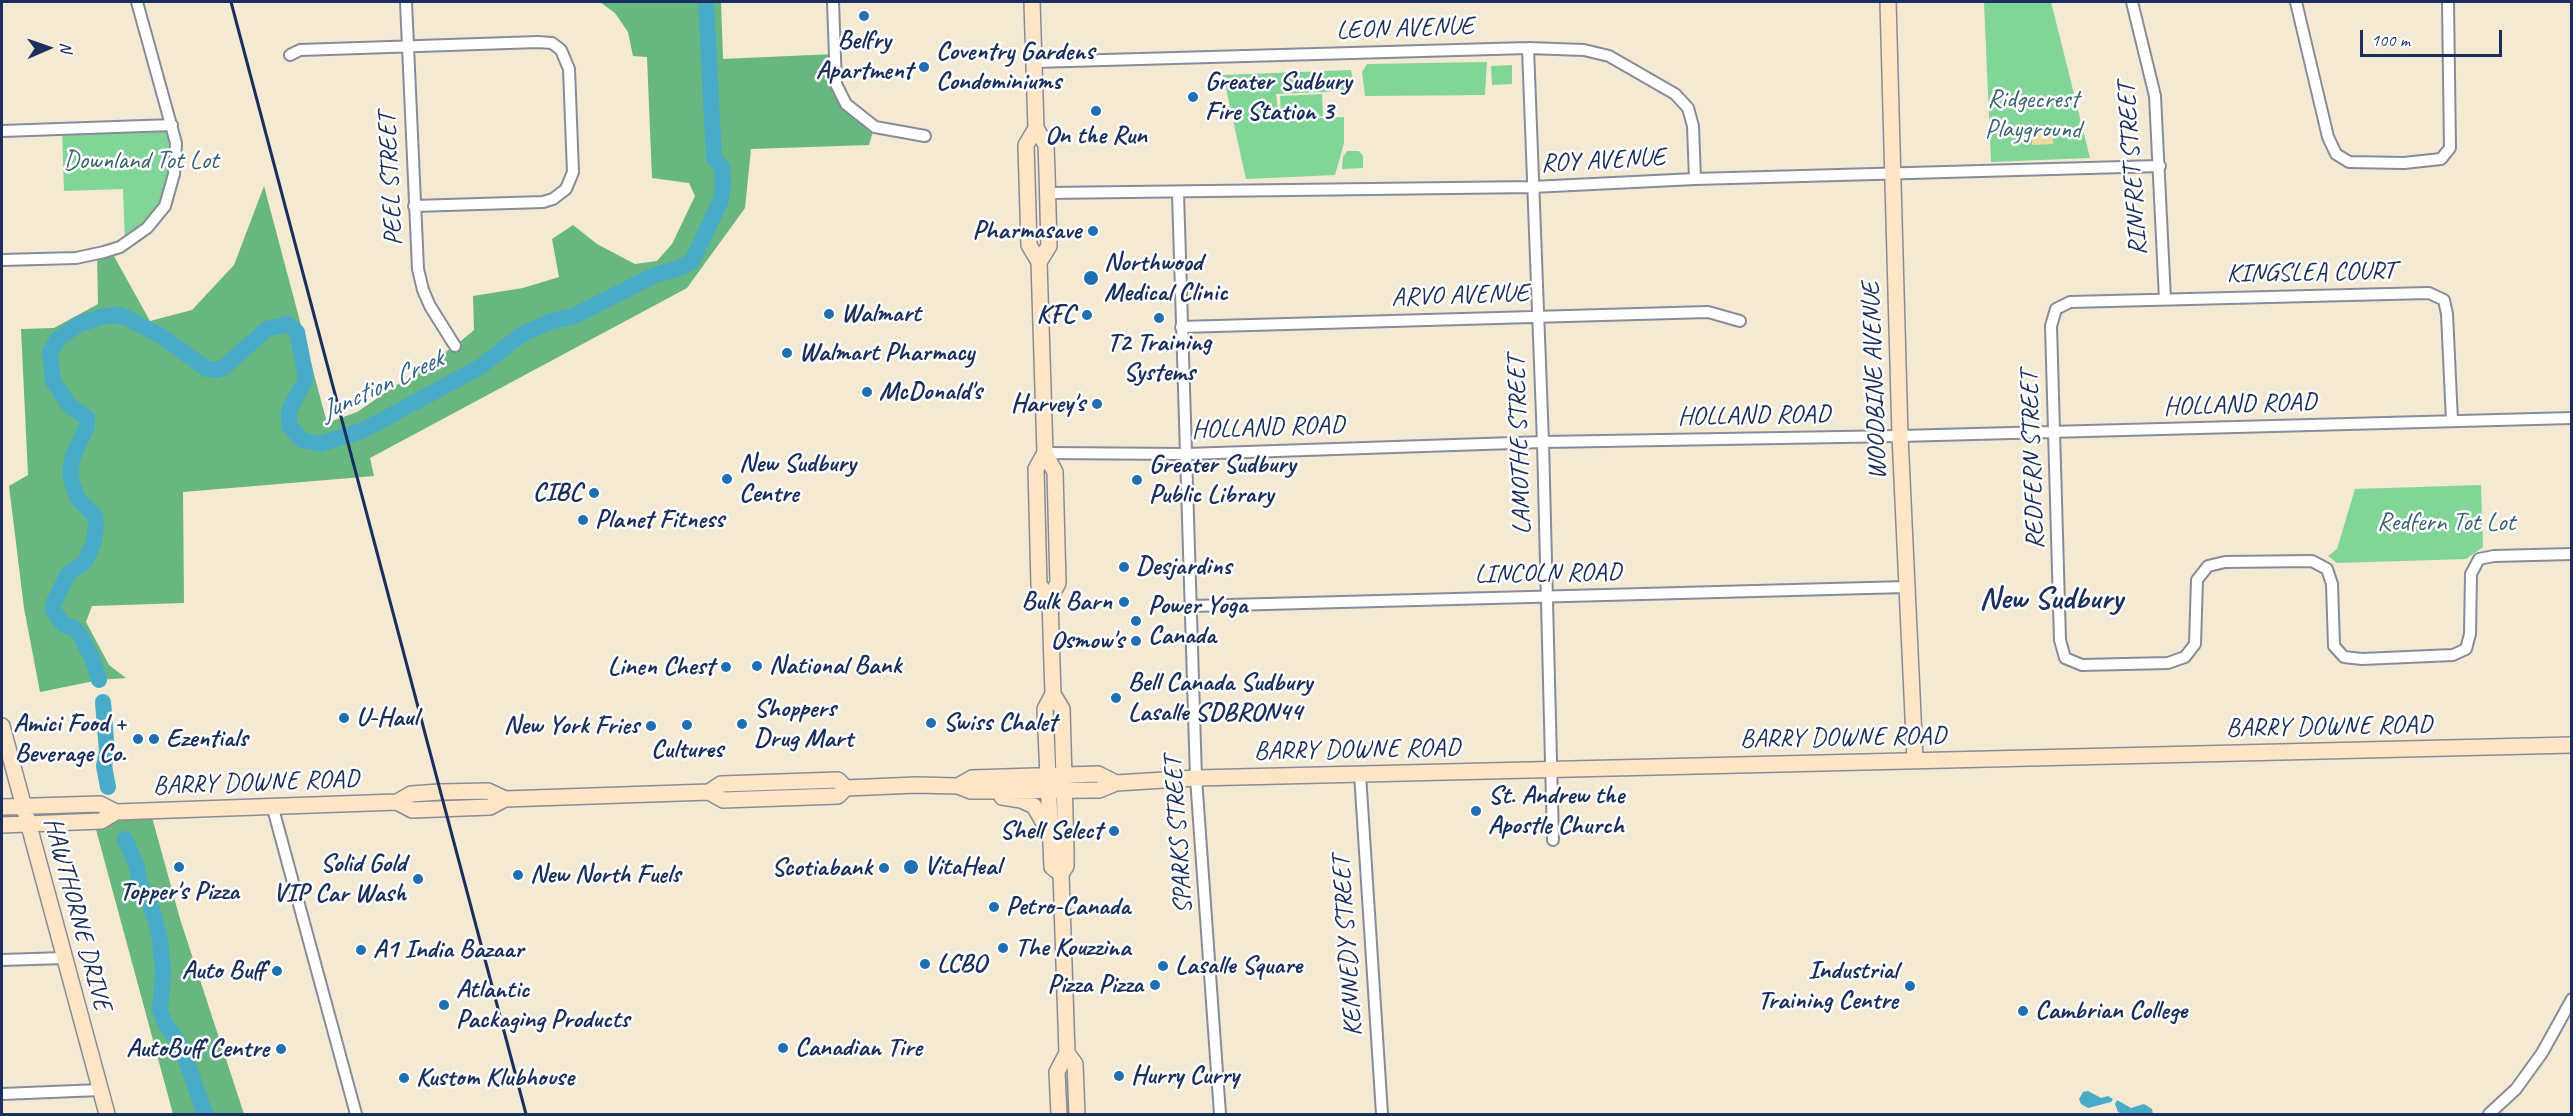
<!DOCTYPE html>
<html>
<head>
<meta charset="utf-8">
<style>
  body { margin:0 }
  #map { position:relative; width:2573px; height:1116px; overflow:hidden; background:#f4e9d3; font-family:Caveat,sans-serif }
  canvas { display:block }
  .frame { position:absolute; inset:0; border:3px solid #1b2f5e; pointer-events:none }
  .north { position:absolute; left:18px; top:18px; width:60px; height:60px; -webkit-text-stroke:4px #fff; paint-order:stroke; rotate:88deg; font-size:16px; font-weight:700; line-height:24px; text-align:center; color:#1b2f5e }
  .north::after { content:''; display:block; margin:auto; width:21px; height:27px; background:#1b2f5e; clip-path:polygon(50% 0,100% 100%,50% 72%,0 100%) }
  .scale { position:absolute; left:2360px; top:30px; width:142px; height:27px; box-sizing:border-box; border:3px solid #1b2f5e; border-top:0; padding-left:8px; font-size:18px; line-height:21px; white-space:nowrap; color:#1b2f5e; -webkit-text-stroke:4px #fff; paint-order:stroke }
</style>
</head>
<body>
<div id="map">
<canvas width="2573" height="1116"></canvas>
<div class="frame"></div>
<div class="north">N</div>
<div class="scale">100 m</div>
</div>
<script>
const ctx = document.querySelector('canvas').getContext('2d');
ctx.lineJoin = 'round';
function fill(path, color) {
  ctx.fillStyle = color;
  ctx.fill(path, 'evenodd');
}
function shape(rows) {
  const path = new Path2D();
  for (const r of rows) {
    path.moveTo(r[0], r[1]);
    for (let i = 2; i < r.length; i += 2) path.lineTo(r[i], r[i + 1]);
  }
  return path;
}
function trace(path, color, width, dash) {
  ctx.strokeStyle = color;
  ctx.lineWidth = width;
  ctx.lineCap = dash ? 'butt' : 'round';
  ctx.setLineDash(dash || []);
  ctx.stroke(path);
}
function write(font, color, halo, rows, align = 'center') {
  ctx.font = font + ' Caveat,sans-serif';
  ctx.lineWidth = 5;
  ctx.setLineDash([]);
  ctx.textBaseline = 'middle';
  ctx.strokeStyle = halo;
  ctx.fillStyle = color;
  for (const [text, x, y, turn = 0] of rows) {
    ctx.save();
    ctx.translate(x, y);
    ctx.rotate((+turn || 0) * Math.PI / 180);
    ctx.textAlign = isNaN(turn) ? turn : align;
    if (halo) ctx.strokeText(text, 0, 0);
    ctx.fillText(text, 0, 0);
    ctx.restore();
  }
}
fill(shape([
  [1984,2,2051,2,2090,158,1991,162],
  [1487,62,1485,95,1365,96,1362,72,1367,64],
  [1512,65,1512,84,1492,85,1491,66],
  [1351,70,1353,80,1346,91,1276,94,1279,119,1344,117,1344,143,1335,175,1246,179,1223,75],
  [1322,94,1323,116,1281,118,1280,96],
  [170,126,174,143,163,205,125,242,123,189,64,191,62,129],
  [1347,151,1359,151,1363,156,1363,168,1342,169,1343,157],
  [2481,485,2483,547,2466,559,2337,563,2328,556,2337,549,2355,489]
]), '#81d597');
fill(shape([
  [600,2,721,2,723,59,834,54,838,94,874,128,869,145,751,149,745,208,687,288,370,458,374,476,183,492,184,603,92,606,86,622,109,665,126,678,99,680,40,692,24,608,9,486,28,475,21,329,54,328,98,304,97,253,110,249,150,321,192,310,234,265,264,186,327,423,357,412,456,345,474,330,473,296,523,288,559,277,552,239,573,225,597,244,635,264,657,261,672,244,695,196,689,183,652,178,647,57,633,56,628,32,615,13],
  [150,810,180,919,244,1114,173,1114,94,822]
]), '#68b680');
fill(shape([
  [2031,131,2053,131,2053,144,2032,145]
]), '#eeda9e');
fill(shape([
  [2088,1091,2101,1098,2108,1096,2113,1099,2111,1102,2088,1108,2081,1104,2079,1099,2083,1092],
  [2117,1100,2131,1108,2144,1104,2152,1109,2153,1114,2123,1114,2118,1112,2115,1104]
]), '#48acc8');
trace(shape([
  [99,680,92,658,80,635,74,628,64,625,53,610,54,602,68,574,85,562,94,542,96,525,95,516,79,500,73,486,70,472,73,456,87,426,87,418,69,405,53,381,50,352,58,339,79,324,105,316,121,315,161,336,207,369,216,370,223,368,267,329,287,324,297,332,305,372,305,381,289,410,289,426,302,440,320,444,361,431,375,424,480,367,521,335,549,322,574,316,655,275,680,268,692,261,721,200,723,184,722,167,714,158,706,2],
  [103,702,107,752,104,766,108,787],
  [125,839,137,867,139,881,152,909,160,939,163,974,160,1009,164,1022,181,1046,205,1114]
]), '#48acc8', 16);
const street = shape([
  [406,2,418,269,423,290,430,306,455,346],
  [833,2,836,84,846,104,875,127,925,136],
  [2132,2,2155,96,2165,299],
  [2296,2,2328,137,2336,154,2349,162,2404,163,2441,159,2450,148,2448,2],
  [1528,48,1543,442,1553,840],
  [290,55,300,50,538,42,552,43,561,50,569,69,573,172,566,189,553,199,543,202,414,206],
  [1034,62,1528,48,1584,50,1609,56,1675,94,1688,108,1693,126,1695,179],
  [2,131,172,125],
  [1048,193,1532,187,1695,179,2160,166],
  [1178,193,1196,778,1220,1114],
  [2,260,76,258,104,252,120,247,147,228,165,206,174,174,176,143,137,2],
  [1181,327,1708,312,1740,321],
  [2452,421,2447,314,2444,300,2429,293,2070,302,2056,309,2051,326,2060,640,2065,658,2082,665,2168,663,2185,657,2195,644,2197,580,2208,566,2225,562,2312,561,2327,569,2332,584,2334,646,2344,657,2362,659,2453,655,2466,649,2470,634,2471,574,2479,559,2494,556,2572,554],
  [1045,453,1187,454,1543,442,1900,436,2572,418],
  [1191,606,1906,587],
  [1360,774,1382,1114],
  [272,805,356,1114],
  [2,960,64,958],
  [2,1094,100,1090],
  [2489,1114,2516,1089,2542,1053,2572,999]
]);
const secondary = shape([
  [1032,2,1036,128,1046,145,1047,173,1049,246,1039,262],
  [1888,2,1900,436,1915,759],
  [1036,128,1026,145,1029,245,1039,262,1045,453,1055,472,1058,583,1050,598,1052,665,1053,694,1062,709,1066,850,1066,866,1061,874,1067,1053,1057,1072,1059,1114],
  [1045,453,1036,469,1039,585,1050,598],
  [1053,694,1045,709,1052,867,1061,874],
  [2,726,107,1114],
  [958,786,972,778,1098,774,1116,783],
  [709,792,721,784,838,780,846,788],
  [1002,797,1021,800,1034,806,1049,832],
  [397,802,411,794,440,792,488,791,505,799,709,792,723,800,838,796,846,788,916,785,958,786,971,791,1099,790,1116,783,1196,778,2572,745],
  [2,807,100,804,116,812,397,802,412,810,490,807,505,799],
  [2,825,101,821,116,812],
  [1067,1053,1075,1064,1077,1114]
]);
trace(street, '#888c98', 14);
trace(secondary, '#888c98', 18);
trace(street, '#fff', 10);
trace(secondary, '#fde5c5', 15);
trace(shape([
  [231,2,526,1114]
]), '#1b2f5e', 3);
for (const [x, y, r, color] of [
  [864,16,6,"#1f6fb2"],
  [924,67,6,"#1f6fb2"],
  [1193,97,6,"#1f6fb2"],
  [1096,111,6,"#1f6fb2"],
  [1093,231,6,"#1f6fb2"],
  [1091,278,8,"#1f6fb2"],
  [829,314,6,"#1f6fb2"],
  [1087,315,6,"#1f6fb2"],
  [1159,318,6,"#1f6fb2"],
  [787,353,6,"#1f6fb2"],
  [867,392,6,"#1f6fb2"],
  [1097,404,6,"#1f6fb2"],
  [727,479,6,"#1f6fb2"],
  [1137,480,6,"#1f6fb2"],
  [594,493,6,"#1f6fb2"],
  [583,520,6,"#1f6fb2"],
  [1124,567,6,"#1f6fb2"],
  [1124,602,6,"#1f6fb2"],
  [1136,621,6,"#1f6fb2"],
  [1136,641,6,"#1f6fb2"],
  [757,666,6,"#1f6fb2"],
  [726,667,6,"#1f6fb2"],
  [1116,698,6,"#1f6fb2"],
  [344,718,6,"#1f6fb2"],
  [931,723,6,"#1f6fb2"],
  [742,724,6,"#1f6fb2"],
  [687,725,6,"#1f6fb2"],
  [651,726,6,"#1f6fb2"],
  [138,739,6,"#1f6fb2"],
  [154,739,6,"#1f6fb2"],
  [1476,811,6,"#1f6fb2"],
  [1114,831,6,"#1f6fb2"],
  [179,867,6,"#1f6fb2"],
  [911,867,8,"#1f6fb2"],
  [884,868,6,"#1f6fb2"],
  [518,875,6,"#1f6fb2"],
  [418,879,6,"#1f6fb2"],
  [994,907,6,"#1f6fb2"],
  [1003,948,6,"#1f6fb2"],
  [361,950,6,"#1f6fb2"],
  [925,964,6,"#1f6fb2"],
  [1163,966,6,"#1f6fb2"],
  [277,971,6,"#1f6fb2"],
  [1155,985,6,"#1f6fb2"],
  [1910,986,6,"#1f6fb2"],
  [444,1005,6,"#1f6fb2"],
  [2023,1011,6,"#1f6fb2"],
  [783,1048,6,"#1f6fb2"],
  [281,1049,6,"#1f6fb2"],
  [1119,1076,6,"#1f6fb2"],
  [404,1078,6,"#1f6fb2"]
]) {
  const dot = new Path2D();
  dot.arc(x, y, r, 0, 2 * Math.PI);
  ctx.fillStyle = color;
  ctx.fill(dot);
  trace(dot, '#fff', 2);
}
write('26px', '#1b2f5e', '#fff', [
  ["LEON AVENUE",1405,29,-2],
  ["ROY AVENUE",1603,161,-3],
  ["RINFRET STREET",2133,169,-94],
  ["PEEL STREET",391,179,-93],
  ["KINGSLEA COURT",2311,273,-1],
  ["ARVO AVENUE",1460,296,-2],
  ["WOODBINE AVENUE",1875,381,-92],
  ["HOLLAND ROAD",2240,405,-2],
  ["HOLLAND ROAD",1754,416,-1],
  ["HOLLAND ROAD",1268,428,-2],
  ["LAMOTHE STREET",1520,445,-92],
  ["REDFERN STREET",2033,460,-92],
  ["LINCOLN ROAD",1548,574,-1],
  ["BARRY DOWNE ROAD",2329,727,-1],
  ["BARRY DOWNE ROAD",1843,738,-1],
  ["BARRY DOWNE ROAD",1357,750,-1],
  ["BARRY DOWNE ROAD",256,783,-2],
  ["SPARKS STREET",1179,835,-94],
  ["HAWTHORNE DRIVE",77,914,75],
  ["KENNEDY STREET",1348,946,-94]
]);
write('bold 26px', '#1b2f5e', '#fff', [
  ["Belfry",864,41,"center"],
  ["Apartment",864,71,"center"],
  ["Coventry Gardens",936,52],
  ["Condominiums",936,82],
  ["Greater Sudbury",1205,82],
  ["Fire Station 3",1205,112],
  ["On the Run",1096,136,"center"],
  ["Pharmasave",1081,231,"right"],
  ["Northwood",1104,263],
  ["Medical Clinic",1104,293],
  ["Walmart",841,314],
  ["KFC",1075,315,"right"],
  ["T2 Training",1159,343,"center"],
  ["Systems",1159,373,"center"],
  ["Walmart Pharmacy",799,353],
  ["McDonald's",879,392],
  ["Harvey's",1085,404,"right"],
  ["New Sudbury",739,464],
  ["Centre",739,494],
  ["Greater Sudbury",1149,465],
  ["Public Library",1149,495],
  ["CIBC",582,493,"right"],
  ["Planet Fitness",595,520],
  ["Desjardins",1136,567],
  ["Bulk Barn",1112,602,"right"],
  ["Power Yoga",1148,606],
  ["Canada",1148,636],
  ["Osmow's",1124,641,"right"],
  ["National Bank",769,666],
  ["Linen Chest",714,667,"right"],
  ["Bell Canada Sudbury",1128,683],
  ["Lasalle SDBRON44",1128,713],
  ["Shoppers",754,709],
  ["Drug Mart",754,739],
  ["U-Haul",356,718],
  ["Swiss Chalet",943,723],
  ["Amici Food +",126,724,"right"],
  ["Beverage Co.",126,754,"right"],
  ["New York Fries",639,726,"right"],
  ["Ezentials",166,739],
  ["Cultures",687,750,"center"],
  ["St. Andrew the",1488,796],
  ["Apostle Church",1488,826],
  ["Shell Select",1102,831,"right"],
  ["Solid Gold",406,864,"right"],
  ["VIP Car Wash",406,894,"right"],
  ["VitaHeal",924,867],
  ["Scotiabank",872,868,"right"],
  ["New North Fuels",530,875],
  ["Topper's Pizza",179,892,"center"],
  ["Petro-Canada",1006,907],
  ["The Kouzzina",1015,948],
  ["A1 India Bazaar",373,950],
  ["LCBO",937,964],
  ["Lasalle Square",1175,966],
  ["Auto Buff",265,971,"right"],
  ["Industrial",1898,971,"right"],
  ["Training Centre",1898,1001,"right"],
  ["Pizza Pizza",1143,985,"right"],
  ["Atlantic",456,990],
  ["Packaging Products",456,1020],
  ["Cambrian College",2035,1011],
  ["Canadian Tire",795,1048],
  ["AutoBuff Centre",269,1049,"right"],
  ["Hurry Curry",1131,1076],
  ["Kustom Klubhouse",416,1078]
], 'left');
write('26px', '#3a616f', '#fff', [
  ["Ridgecrest",2033,100],
  ["Playground",2033,130],
  ["Downland Tot Lot",141,161],
  ["Redfern Tot Lot",2446,523]
]);
write('italic 27px', '#2d6188', '#fff', [
  ["Junction Creek",382,386,-25]
]);
write('bold 32px', '#1b2f5e', '#fff', [
  ["New Sudbury",2051,600]
]);
</script>
</body>
</html>
